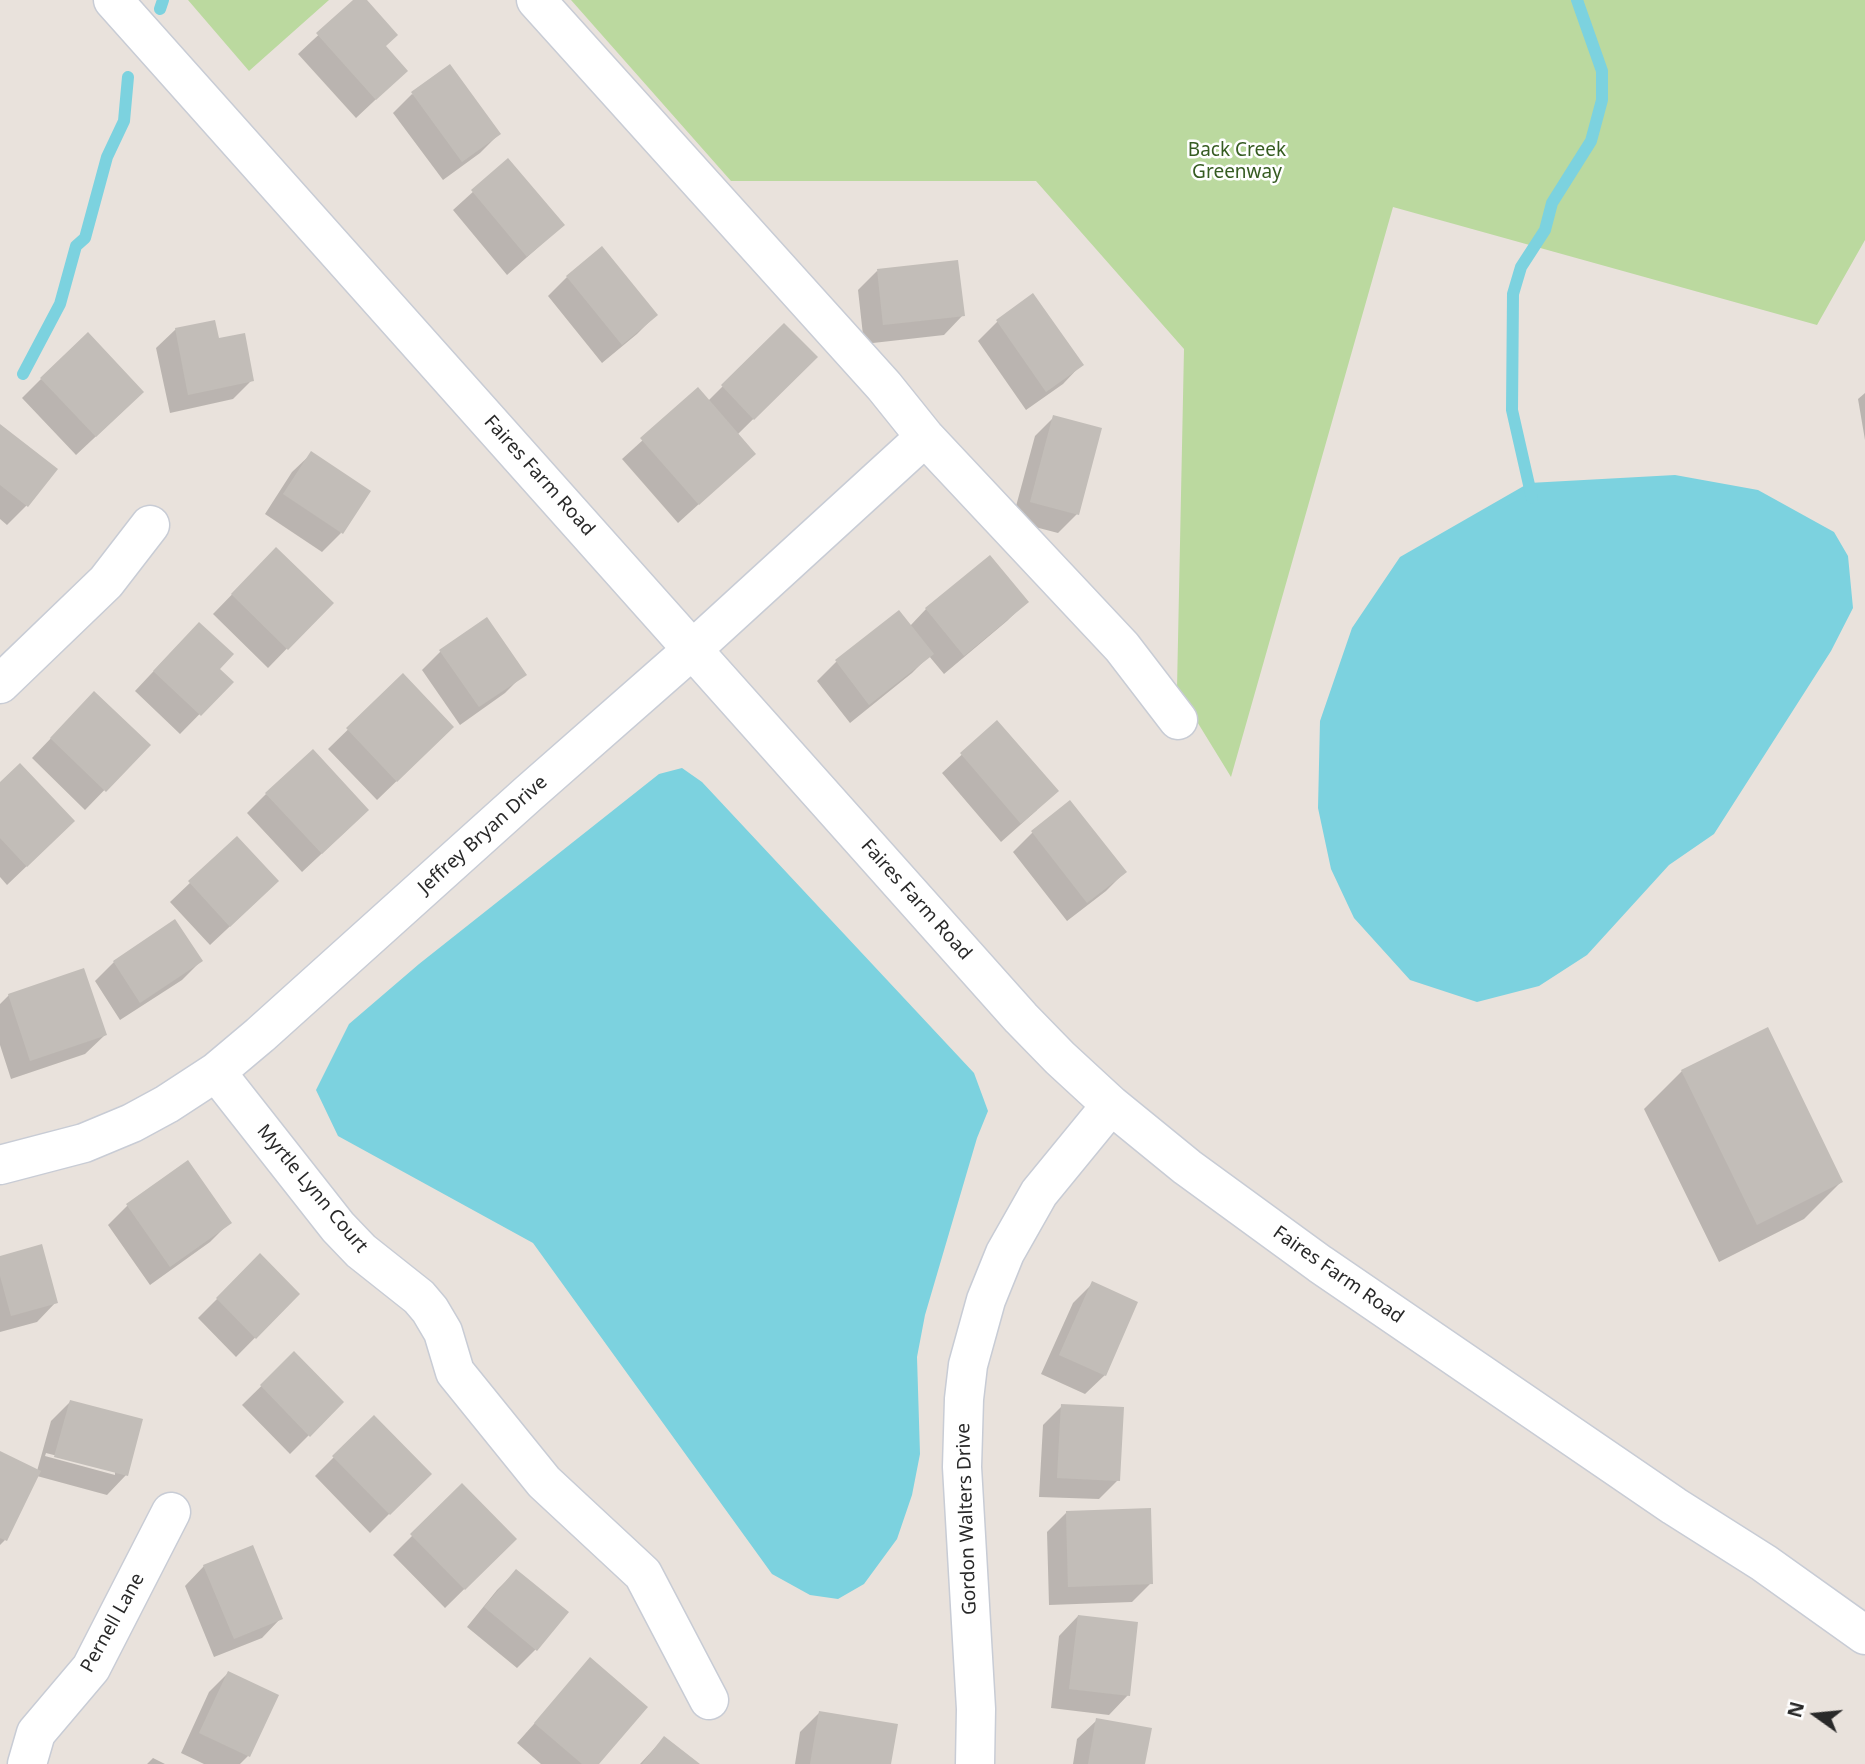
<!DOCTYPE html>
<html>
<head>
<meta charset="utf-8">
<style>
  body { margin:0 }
  #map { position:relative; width:1865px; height:1764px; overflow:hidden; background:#e9e2dc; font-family:"Noto Sans",sans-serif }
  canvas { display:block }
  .north { position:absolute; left:1781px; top:1680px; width:70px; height:70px; -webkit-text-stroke:5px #fff; paint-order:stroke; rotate:285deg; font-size:19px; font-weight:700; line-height:28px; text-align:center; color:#292929 }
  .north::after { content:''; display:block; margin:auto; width:24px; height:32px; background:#292929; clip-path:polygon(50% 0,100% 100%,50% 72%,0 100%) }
</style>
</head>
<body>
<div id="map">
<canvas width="1865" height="1764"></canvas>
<div class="north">N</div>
</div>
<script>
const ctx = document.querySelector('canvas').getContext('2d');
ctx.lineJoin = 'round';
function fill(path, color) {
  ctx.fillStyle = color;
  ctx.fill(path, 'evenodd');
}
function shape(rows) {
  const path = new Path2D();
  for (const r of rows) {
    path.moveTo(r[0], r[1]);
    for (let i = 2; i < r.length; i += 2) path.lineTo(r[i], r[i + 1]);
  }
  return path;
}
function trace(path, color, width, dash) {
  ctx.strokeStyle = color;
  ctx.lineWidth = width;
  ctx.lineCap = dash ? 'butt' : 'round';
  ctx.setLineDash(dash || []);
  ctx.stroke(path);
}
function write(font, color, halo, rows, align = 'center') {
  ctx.font = font + ' "Noto Sans",sans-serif';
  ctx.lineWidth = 5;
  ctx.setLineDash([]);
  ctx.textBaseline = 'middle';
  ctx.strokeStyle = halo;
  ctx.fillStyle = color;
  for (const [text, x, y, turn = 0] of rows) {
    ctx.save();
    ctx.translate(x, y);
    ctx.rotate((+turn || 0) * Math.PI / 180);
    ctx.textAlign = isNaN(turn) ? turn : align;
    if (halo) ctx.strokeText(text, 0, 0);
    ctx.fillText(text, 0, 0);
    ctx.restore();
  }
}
fill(shape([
  [188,0,329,0,249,71],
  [571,0,1865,0,1865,240,1817,325,1393,207,1231,777,1177,689,1184,349,1036,181,731,181]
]), '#bbd99f');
fill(shape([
  [1675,475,1758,490,1834,532,1848,556,1853,608,1831,651,1714,834,1669,865,1587,955,1539,986,1477,1002,1410,980,1354,918,1331,869,1318,808,1320,721,1352,628,1400,557,1529,483],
  [682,768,702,782,974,1073,988,1111,977,1138,925,1315,917,1357,920,1454,912,1495,897,1539,864,1584,838,1599,810,1595,772,1574,533,1243,338,1136,316,1090,349,1024,419,964,659,774]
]), '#7cd2df');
fill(shape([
  [356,0,364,0,384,47,406,71,356,118,298,54],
  [412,94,499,134,480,153,443,180,393,113],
  [508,160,563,225,507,275,453,210],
  [877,271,963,315,944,335,864,344,858,290],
  [567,277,656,315,637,334,602,363,548,296],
  [1033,296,1082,364,1063,384,1026,410,978,341,997,322],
  [784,325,816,357,737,435,754,454,678,523,622,459,698,390,708,401],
  [176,329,217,340,252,380,233,399,170,413,156,348],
  [41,379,123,411,76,455,22,398],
  [1865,393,1865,440,1858,399],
  [1054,417,1077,514,1058,533,1012,521,1035,436],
  [0,427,55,470,26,506,7,525,0,519],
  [312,453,341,533,322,552,265,514,292,472],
  [276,549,331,603,268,668,213,614],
  [990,557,1026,602,1007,621,944,674,929,656,912,673,850,723,817,681,836,662,910,626,926,609],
  [180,643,231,682,180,734,135,691],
  [441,651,524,674,505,693,460,725,422,670],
  [403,676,433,746,377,800,328,749],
  [75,713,148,745,85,810,32,758],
  [997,722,1037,810,1001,842,942,773],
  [0,784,54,840,7,885,0,877],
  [266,794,348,829,302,872,247,813],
  [1070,803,1125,872,1106,891,1067,921,1013,852,1032,833],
  [237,838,258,900,210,945,170,902],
  [201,961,182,980,120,1020,95,981,114,962],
  [9,995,105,1035,85,1054,11,1079,0,1045,0,1004],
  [1682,1071,1841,1182,1804,1219,1719,1262,1644,1109],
  [187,1163,229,1223,210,1242,150,1285,108,1225,127,1206],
  [260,1256,298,1294,236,1357,198,1318],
  [0,1258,56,1302,37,1322,0,1332],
  [1092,1284,1105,1375,1085,1394,1041,1374,1073,1303],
  [294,1354,342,1402,290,1454,242,1405],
  [70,1402,126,1475,107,1495,37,1476,5,1540,0,1545,0,1453,37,1471,51,1421],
  [46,1453,115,1471,115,1475,45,1456],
  [1062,1406,1118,1480,1099,1499,1039,1497,1043,1425],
  [374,1417,429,1474,370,1533,315,1476],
  [462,1486,515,1539,445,1608,393,1555],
  [1066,1513,1151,1583,1132,1602,1049,1605,1047,1532],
  [204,1566,281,1618,262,1638,214,1657,185,1586],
  [516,1571,536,1649,517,1668,467,1627,497,1590],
  [1078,1616,1128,1695,1109,1715,1051,1708,1059,1636],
  [591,1660,597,1764,541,1764,517,1743],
  [228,1673,276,1696,248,1756,240,1764,204,1764,181,1753,209,1692],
  [819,1713,890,1764,795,1764,800,1732],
  [1097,1720,1144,1764,1073,1764,1077,1739],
  [664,1738,697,1764,640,1764],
  [153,1758,165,1764,147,1764]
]), '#0003');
trace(shape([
  [160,9,163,0],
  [23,374,60,304,76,246,85,238,107,157,124,121,128,77],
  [1532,498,1512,410,1513,294,1521,267,1545,230,1552,203,1591,141,1602,100,1602,71,1577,0]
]), '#7cd2df', 12);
fill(shape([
  [353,0,367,0,398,35,386,46,408,71,376,100,316,33],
  [450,64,501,134,462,162,411,92],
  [508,158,565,225,527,257,471,190],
  [602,246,658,315,622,345,566,276],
  [958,260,965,316,883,325,877,269],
  [1033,293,1084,365,1046,392,996,320],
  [215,320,219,338,245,333,254,381,188,395,175,328],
  [784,323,818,357,754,420,721,385],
  [88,332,144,392,96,437,40,378],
  [698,387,756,454,699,505,640,438],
  [1053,415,1102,428,1079,515,1030,502],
  [0,424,58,469,28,507,0,485],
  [311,451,371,491,343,534,283,494],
  [276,547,334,603,288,650,231,594],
  [990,555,1029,602,964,656,925,608],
  [899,610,934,654,869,705,835,660],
  [487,617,527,675,479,707,439,650],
  [199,622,234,654,220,669,234,682,201,716,153,671],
  [403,673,454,727,397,782,346,728],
  [94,691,151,745,106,792,50,738],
  [997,720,1059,791,1021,824,960,753],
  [313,749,369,810,322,854,265,793],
  [20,763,75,821,27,867,0,838,0,782],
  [1070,800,1127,872,1087,903,1031,831],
  [237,836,279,881,230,927,188,881],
  [175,919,203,961,140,1003,113,961],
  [84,968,107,1035,30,1061,8,994],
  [1768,1027,1843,1182,1757,1225,1681,1070],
  [188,1160,232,1223,170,1267,126,1204],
  [42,1244,58,1303,11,1316,0,1276,0,1256],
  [260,1253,300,1294,256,1339,216,1298],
  [1092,1281,1138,1302,1106,1376,1059,1355],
  [294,1351,344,1402,310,1437,260,1385],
  [70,1400,143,1419,128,1476,54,1457],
  [1061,1404,1124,1407,1120,1481,1057,1478],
  [374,1415,432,1474,390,1515,332,1456],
  [0,1451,41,1471,7,1541,0,1538],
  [462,1483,517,1539,465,1590,410,1534],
  [1151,1508,1153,1584,1068,1587,1066,1511],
  [253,1545,283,1619,234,1639,203,1565],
  [516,1569,569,1612,537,1651,484,1607],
  [1078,1615,1138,1622,1130,1696,1069,1689],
  [590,1657,648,1707,599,1764,582,1764,534,1723],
  [228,1671,279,1695,250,1757,199,1733],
  [819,1711,898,1724,891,1764,810,1764],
  [1096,1718,1152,1728,1145,1764,1088,1764],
  [664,1736,700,1764,642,1764]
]), '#c2bdb8');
const minor = shape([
  [113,0,1021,1018,1060,1058,1111,1105,1187,1167,1320,1264,1674,1506,1764,1563,1865,1635],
  [536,0,884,386,925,437,1122,647,1178,720],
  [0,684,106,582,150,525],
  [216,1072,338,1227,361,1251,419,1297,430,1310,443,1332,455,1372,544,1482,643,1574,709,1700],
  [0,1165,84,1143,132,1123,167,1104,216,1072,260,1035,529,793,693,649,925,437],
  [27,1764,36,1733,91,1668,171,1512],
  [975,1764,976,1709,962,1467,964,1399,968,1365,986,1300,1005,1253,1039,1193,1111,1105]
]);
trace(minor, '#c8ccd5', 41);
trace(minor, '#fff', 38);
write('19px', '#365c22', '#fff', [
  ["Back Creek",1237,151],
  ["Greenway",1237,173]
]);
write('19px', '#292929', '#fff', [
  ["Faires Farm Road",539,476,48],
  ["Jeffrey Bryan Drive",483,835,-42],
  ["Faires Farm Road",916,900,48],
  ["Myrtle Lynn Court",312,1189,50],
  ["Faires Farm Road",1338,1275,35],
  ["Gordon Walters Drive",967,1519,-92],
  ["Pernell Lane",113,1623,-61]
]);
</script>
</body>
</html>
